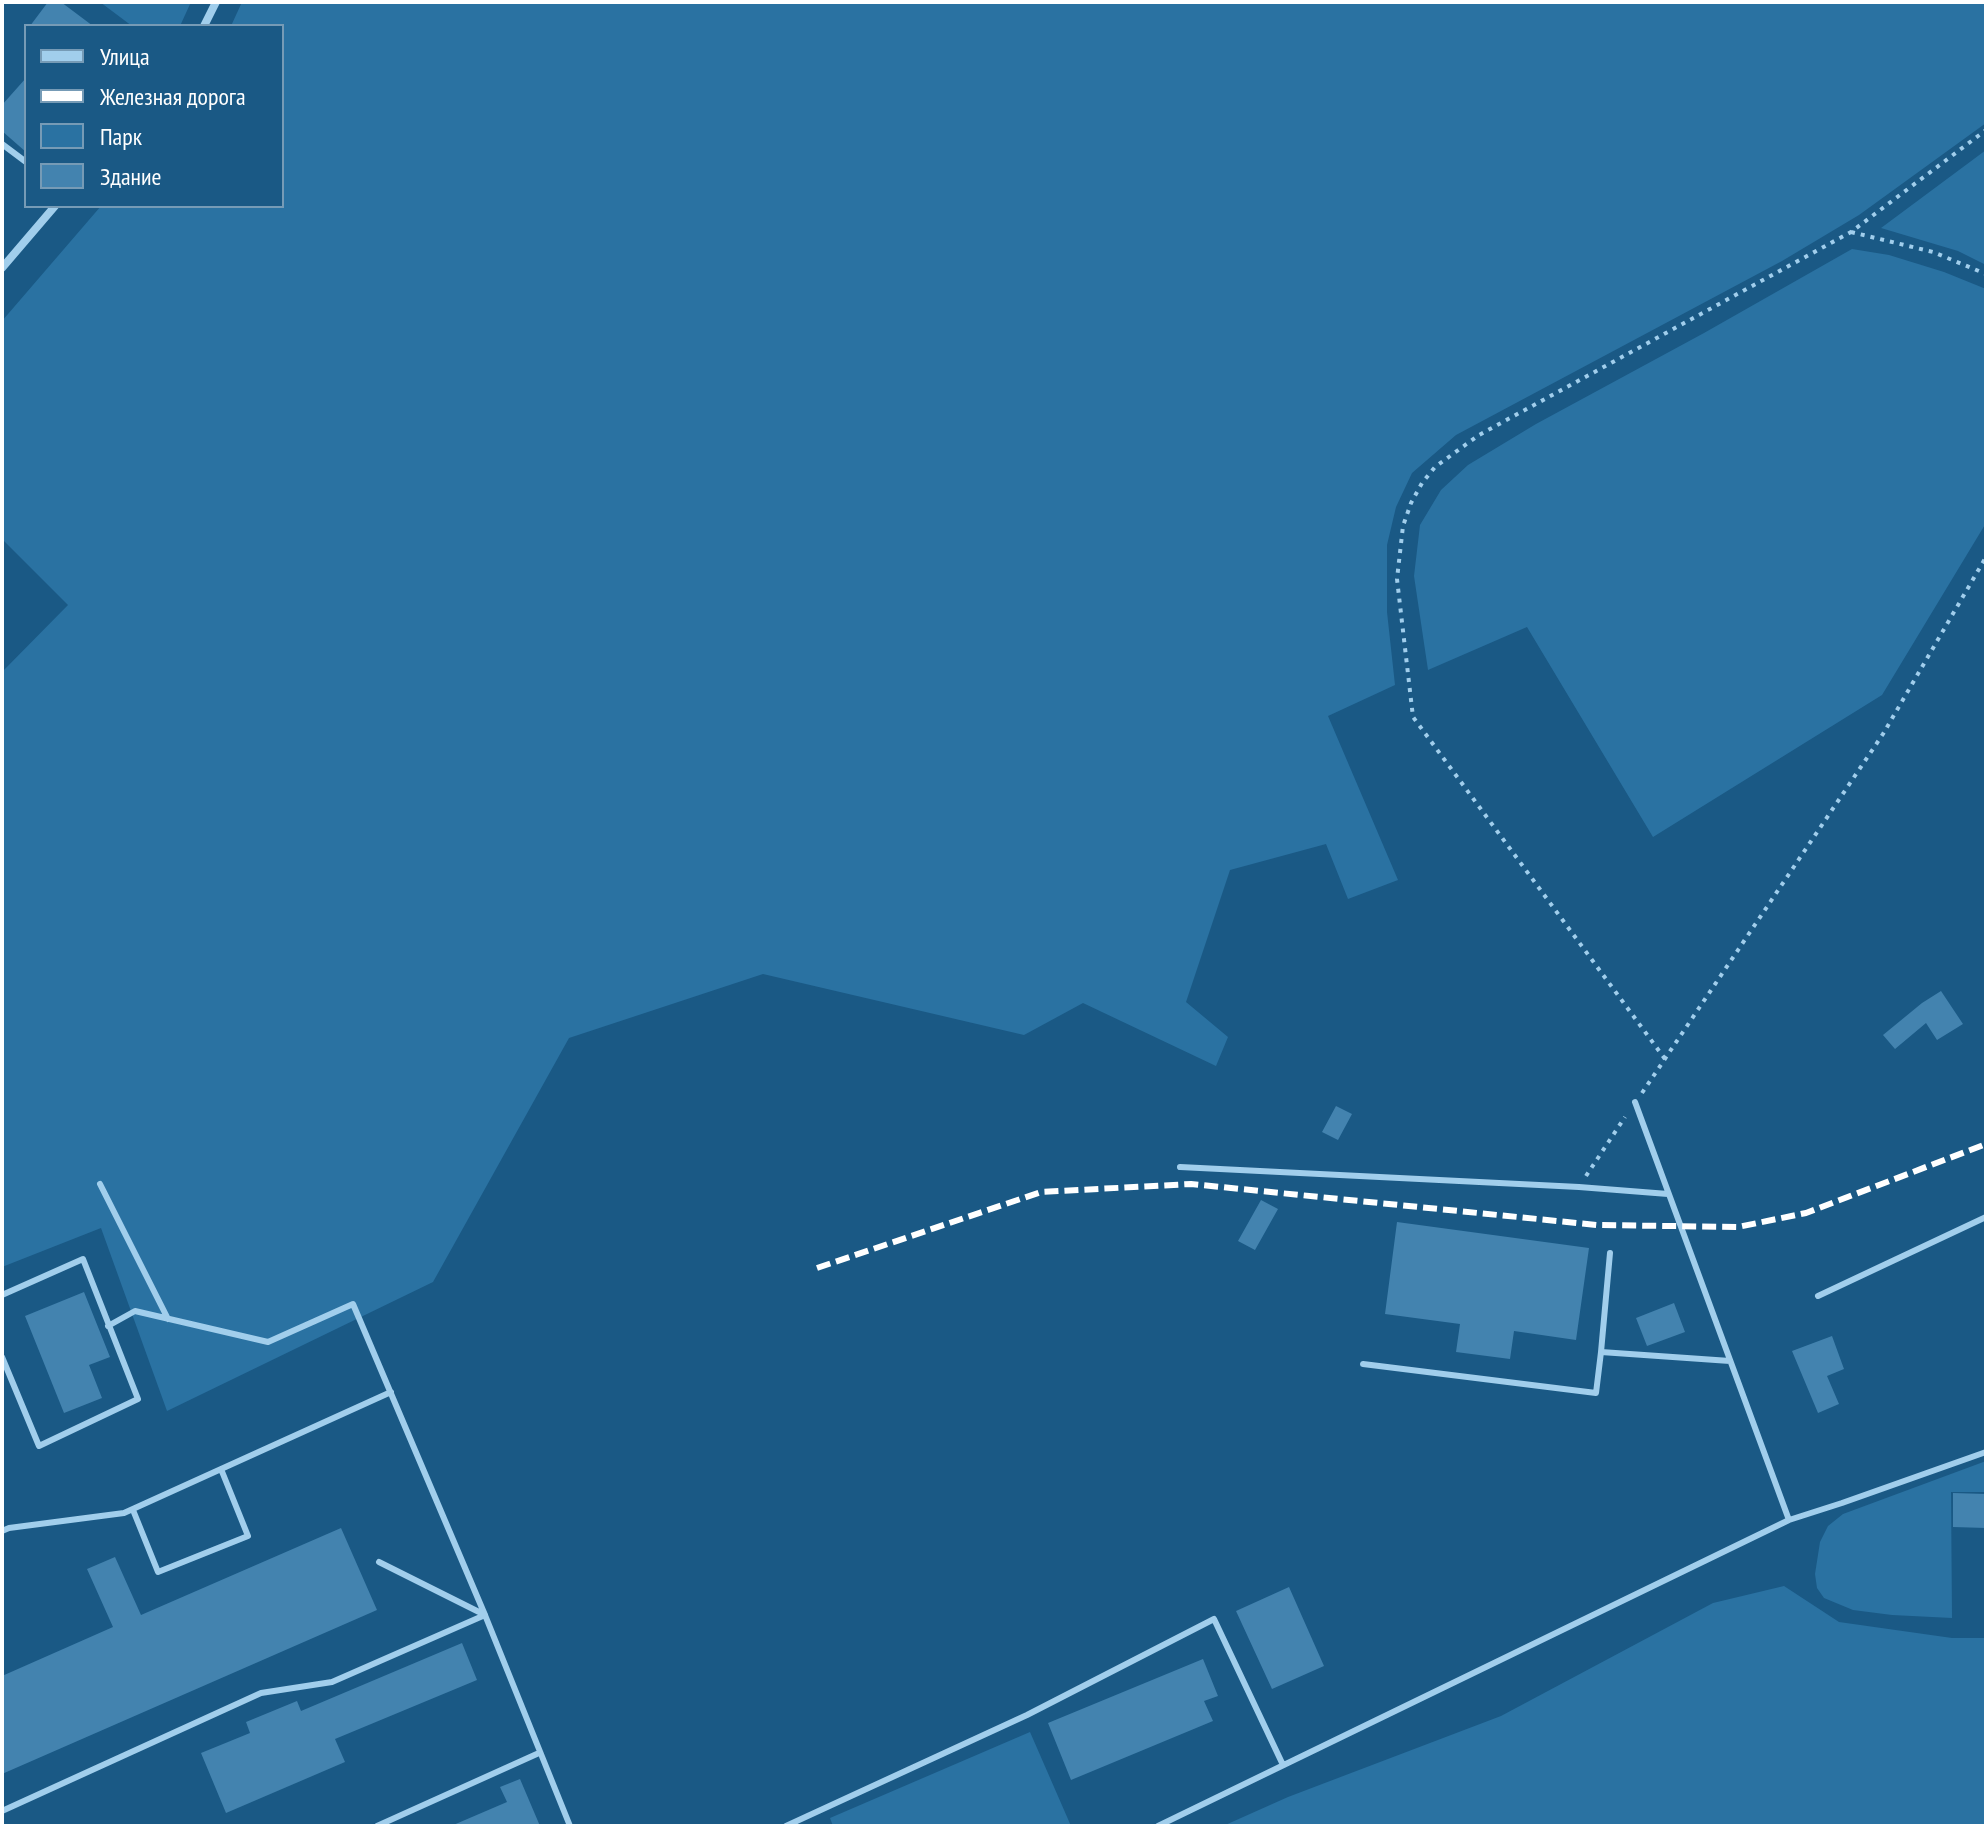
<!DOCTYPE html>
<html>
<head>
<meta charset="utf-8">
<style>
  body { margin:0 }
  #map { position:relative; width:1988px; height:1828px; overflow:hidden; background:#1a5985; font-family:"PT Sans Narrow",sans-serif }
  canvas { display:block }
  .frame { position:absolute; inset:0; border:4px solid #fff; pointer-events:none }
  .legend { position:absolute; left:24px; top:24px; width:260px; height:184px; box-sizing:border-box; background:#1a5985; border:2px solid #769bb6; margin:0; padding:10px 14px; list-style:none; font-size:24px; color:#fff }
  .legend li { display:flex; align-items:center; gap:16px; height:40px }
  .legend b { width:40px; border:2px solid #769bb6 }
</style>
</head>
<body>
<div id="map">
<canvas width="1988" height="1828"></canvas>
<div class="frame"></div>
<ul class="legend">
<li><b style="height:10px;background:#a1ceec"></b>Улица</li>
<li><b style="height:10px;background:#fff"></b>Железная дорога</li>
<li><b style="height:22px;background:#2a72a2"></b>Парк</li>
<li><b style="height:22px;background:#4383af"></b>Здание</li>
</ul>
</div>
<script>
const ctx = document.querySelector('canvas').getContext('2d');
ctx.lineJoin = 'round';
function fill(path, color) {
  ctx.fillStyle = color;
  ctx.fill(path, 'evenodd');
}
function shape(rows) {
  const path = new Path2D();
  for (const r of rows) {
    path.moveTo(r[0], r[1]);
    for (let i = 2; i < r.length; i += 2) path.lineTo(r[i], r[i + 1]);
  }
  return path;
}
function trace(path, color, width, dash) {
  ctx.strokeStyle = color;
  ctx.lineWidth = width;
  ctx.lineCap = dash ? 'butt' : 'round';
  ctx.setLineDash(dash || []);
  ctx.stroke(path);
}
fill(shape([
  [100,2,191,2,180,26,132,26],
  [242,2,1986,2,1986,123,1859,215,1782,261,1456,435,1412,473,1396,507,1387,545,1387,612,1395,685,1328,716,1398,880,1348,899,1326,844,1230,870,1186,1002,1228,1037,1216,1066,1083,1003,1024,1035,763,974,569,1038,433,1282,167,1411,101,1228,2,1267,2,672,68,605,2,539,2,321,101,206,282,206,282,26,231,26],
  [1986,150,1986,265,1958,251,1881,228],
  [1852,249,1889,255,1944,272,1986,289,1986,523,1882,695,1653,837,1527,627,1428,670,1414,576,1420,525,1441,490,1468,465,1536,424,1704,333],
  [1986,1461,1986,1492,1951,1492,1952,1618,1892,1615,1853,1610,1824,1598,1817,1588,1815,1574,1820,1542,1828,1526,1843,1514],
  [1784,1586,1839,1622,1952,1638,1986,1638,1986,1826,1223,1826,1288,1797,1501,1716,1713,1603],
  [1030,1732,1071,1826,833,1826,830,1818]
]), '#2a72a2');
fill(shape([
  [48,2,61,2,93,26,30,26],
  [26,78,26,152,2,131,2,105],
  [1941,991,1963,1024,1937,1040,1926,1023,1895,1049,1883,1035,1922,1003],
  [1336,1106,1352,1114,1338,1140,1322,1132],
  [1261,1200,1278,1209,1255,1250,1238,1241],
  [1397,1222,1589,1248,1576,1340,1514,1331,1510,1359,1456,1352,1460,1324,1385,1314],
  [84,1292,110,1357,89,1365,102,1398,64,1413,25,1316],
  [1674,1303,1685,1332,1647,1346,1636,1318],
  [1832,1336,1844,1369,1827,1376,1839,1404,1818,1413,1792,1351],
  [1953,1493,1986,1494,1986,1528,1953,1527],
  [341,1528,377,1610,2,1774,2,1676,113,1627,87,1569,115,1557,141,1615],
  [1289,1587,1324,1666,1272,1689,1236,1611],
  [462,1643,477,1680,335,1739,345,1762,226,1813,201,1753,250,1733,246,1722,297,1701,301,1711],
  [1203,1659,1218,1696,1204,1701,1213,1721,1071,1780,1048,1723],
  [520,1779,540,1826,451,1826,507,1802,500,1787]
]), '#4383af');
trace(shape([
  [1851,232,1933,252,1986,274],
  [1665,1059,1413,717,1397,579,1403,526,1411,503,1422,483,1435,467,1479,435,1851,232,1986,130],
  [1642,1093,1883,734,1986,557],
  [1586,1176,1625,1117]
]), '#a1ceec', 4, [4, 6]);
trace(shape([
  [2,144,26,162],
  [1635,1102,1789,1520,1842,1503,1986,1452],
  [1180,1167,1579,1187,1668,1194],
  [100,1184,168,1319],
  [1610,1253,1601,1352,1730,1361],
  [2,1295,83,1259,138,1399,39,1446,2,1357],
  [1818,1296,1986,1217],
  [108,1326,135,1311,268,1342,353,1304,485,1615],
  [1363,1364,1596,1393,1601,1352],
  [133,1510,158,1572,248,1536,221,1469],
  [2,1531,9,1528,124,1513,391,1392],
  [379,1562,485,1615],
  [2,1811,261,1693,332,1682,485,1615,570,1826],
  [377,1826,539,1753],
  [786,1826,1027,1715,1214,1619,1283,1765],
  [1158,1826,1789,1520]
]), '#a1ceec', 6);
trace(shape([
  [204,26,216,2],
  [2,268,55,206]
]), '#a1ceec', 8);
trace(shape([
  [817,1268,1041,1192,1191,1184,1597,1225,1738,1227,1806,1213,1986,1144]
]), '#fff', 6, [14, 6]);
</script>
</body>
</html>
